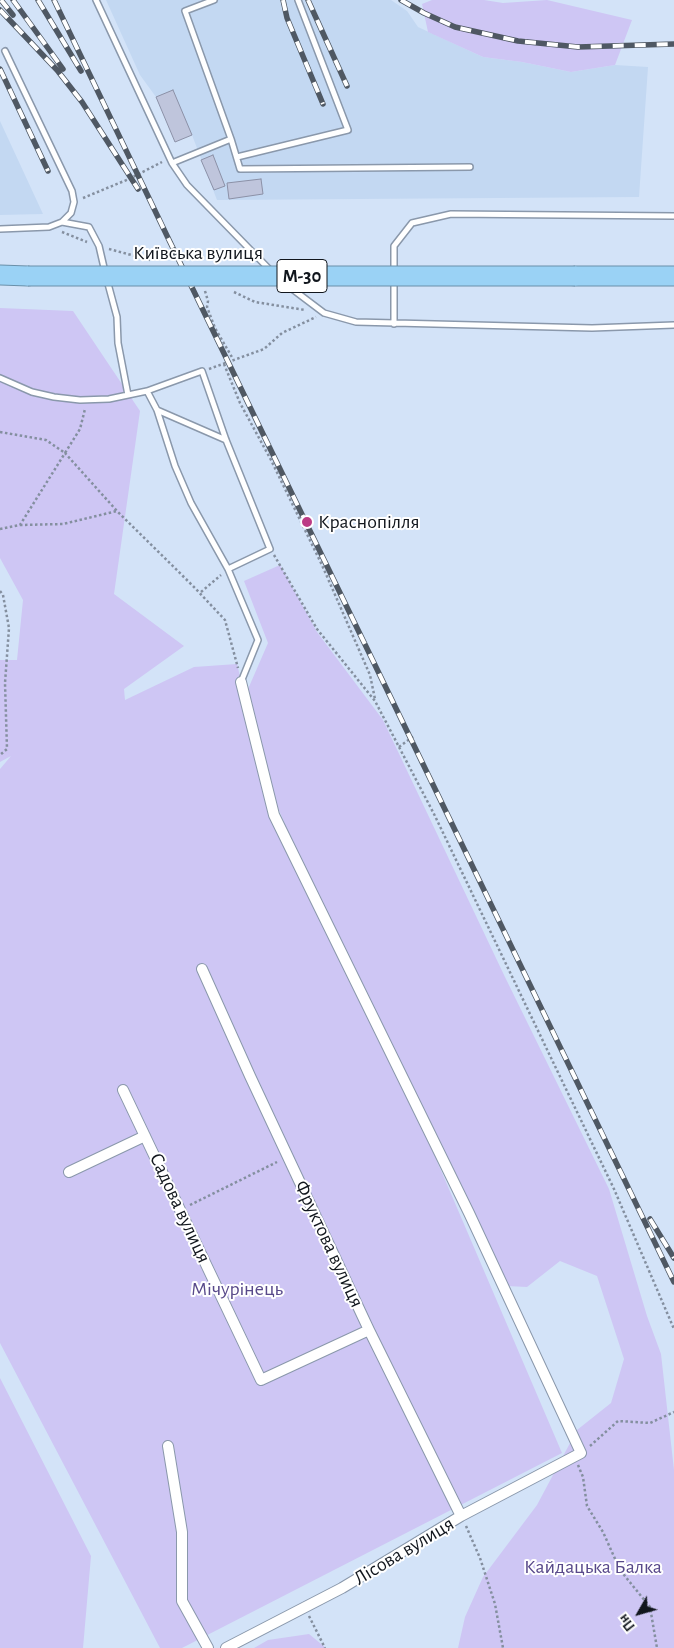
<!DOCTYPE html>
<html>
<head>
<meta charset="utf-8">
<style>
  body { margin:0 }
  #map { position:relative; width:674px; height:1648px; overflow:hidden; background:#d3e3f8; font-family:"Alegreya Sans",sans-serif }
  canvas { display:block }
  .north { position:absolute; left:614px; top:1588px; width:50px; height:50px; -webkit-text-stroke:4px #fff; paint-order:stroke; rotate:232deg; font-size:14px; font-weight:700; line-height:20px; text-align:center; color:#11161d }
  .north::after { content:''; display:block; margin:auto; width:18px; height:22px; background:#11161d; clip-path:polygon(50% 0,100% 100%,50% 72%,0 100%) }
</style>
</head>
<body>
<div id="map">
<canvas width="674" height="1648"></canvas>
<div class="north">Пн</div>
</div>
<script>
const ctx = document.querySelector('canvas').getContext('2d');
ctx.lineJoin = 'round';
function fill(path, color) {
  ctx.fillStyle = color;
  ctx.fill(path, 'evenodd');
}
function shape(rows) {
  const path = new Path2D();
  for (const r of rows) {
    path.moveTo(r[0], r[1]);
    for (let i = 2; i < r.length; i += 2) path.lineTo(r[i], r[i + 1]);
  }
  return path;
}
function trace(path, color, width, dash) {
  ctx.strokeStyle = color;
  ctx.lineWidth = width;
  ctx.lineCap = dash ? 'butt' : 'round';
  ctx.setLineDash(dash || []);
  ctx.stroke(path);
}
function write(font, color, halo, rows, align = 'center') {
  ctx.font = font + ' "Alegreya Sans",sans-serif';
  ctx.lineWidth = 4;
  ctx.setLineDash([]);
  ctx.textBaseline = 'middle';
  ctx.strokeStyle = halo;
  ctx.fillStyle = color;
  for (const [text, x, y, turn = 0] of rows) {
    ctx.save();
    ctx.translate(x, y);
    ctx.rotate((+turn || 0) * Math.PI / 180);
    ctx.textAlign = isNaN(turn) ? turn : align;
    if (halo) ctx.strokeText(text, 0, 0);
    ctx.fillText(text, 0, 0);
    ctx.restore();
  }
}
fill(shape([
  [106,0,391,0,407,11,418,27,483,57,522,62,571,72,615,65,648,67,639,197,217,200,192,135,175,142,156,97,140,75],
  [0,121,43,214,0,215]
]), '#c3d8f2');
fill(shape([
  [432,0,484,0,503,3,547,0,632,20,615,65,571,72,522,62,483,57,428,32,422,4],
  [0,308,73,311,140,411,114,594,184,646,124,689,125,700,194,667,237,664,245,696,268,643,244,581,280,565,317,632,383,720,504,975,609,1189,647,1316,661,1354,674,1470,674,1648,458,1648,465,1617,483,1577,537,1505,577,1430,611,1403,624,1359,597,1276,560,1261,527,1287,507,1286,320,907,270,789,273,812,416,1112,562,1453,182,1648,160,1648,0,1343,0,769,11,756,0,762,0,660,17,660,23,600,0,558],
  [0,1378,91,1556,83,1648,0,1648],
  [309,1634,326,1648,254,1648,268,1640]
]), '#cec6f4');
const building = shape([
  [173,90,192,135,175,142,156,97,173,90],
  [213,155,225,186,214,190,201,160,213,155],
  [261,179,263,194,229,199,227,183,261,179]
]);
fill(building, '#bfc5dc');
trace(building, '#8c91a7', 1);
const lane = shape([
  [96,0,172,163,187,185,271,271],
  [231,139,240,169,470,167],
  [237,157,348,130,298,0],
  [172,163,231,139,185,11,214,0],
  [62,222,89,227,99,246,105,272],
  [0,229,49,227,62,222,71,213,74,202,72,191,5,51],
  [107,280,117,317,118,343,128,395],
  [283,282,324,313,356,322,592,328,674,325],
  [394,324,394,246,412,223,451,214,674,216],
  [0,378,32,392,54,397,80,400,109,399,147,391,157,410,175,466,191,503,228,569,258,640,241,682],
  [147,391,202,371,226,440,270,549,228,569],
  [157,410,226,440]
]);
const street = shape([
  [202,969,250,1076,369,1330,461,1516],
  [123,1090,261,1380,369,1330],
  [69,1172,145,1136],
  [168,1446,182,1532,182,1601,208,1648],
  [226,1648,342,1588,461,1516,581,1453,469,1213,274,815,241,682]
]);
const highway = shape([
  [0,275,28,276],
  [575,276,674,276]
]);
trace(lane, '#8a98ab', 8);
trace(street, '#8a98ab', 12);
trace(highway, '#6a90a9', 21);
trace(shape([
  [83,198,129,179,162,162],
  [62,232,87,242],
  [109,249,150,260],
  [205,291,208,301,207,307,215,328,233,359],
  [234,292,255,302,305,310],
  [224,364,240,403,271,460,322,565,370,675,375,699],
  [209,369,264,349,282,333,316,317],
  [0,432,46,440,65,453,80,429,85,409],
  [20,525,63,524,117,511],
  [0,529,20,525,65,453,117,511,194,587,225,620,238,668],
  [274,555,317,629,375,701,434,814,614,1189,674,1329],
  [0,591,3,595,9,628,5,683,7,749,0,755],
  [201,592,221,575],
  [399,747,415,735],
  [190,1205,277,1162],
  [590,1446,618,1421,650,1423,674,1412],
  [578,1465,583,1477,587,1506,603,1532,620,1570,650,1607,657,1648],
  [466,1526,480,1558,495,1604,503,1648],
  [309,1616,325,1648]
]), '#848f9f', 2.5, [2.5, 2.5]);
trace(lane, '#fff', 5);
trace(street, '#fff', 10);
trace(highway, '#9ad2f5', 19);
const rail = shape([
  [1,0,13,15],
  [13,0,63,69],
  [38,0,81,71],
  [54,0,170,242,674,1282],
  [283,0,287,18,323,104],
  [308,0,347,86],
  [401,0,424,13,455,27,518,41,578,47,674,44],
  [0,10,57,70,82,102,138,189],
  [0,69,48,171],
  [650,1219,674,1258]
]);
trace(rail, '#4f5863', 5.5);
trace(rail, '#fff', 4, [11]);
const highwayBridge = shape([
  [28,276,575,276]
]);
trace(highwayBridge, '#6a90a9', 21, []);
trace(highwayBridge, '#9ad2f5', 19);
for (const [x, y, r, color] of [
  [307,522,6,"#bc3b85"]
]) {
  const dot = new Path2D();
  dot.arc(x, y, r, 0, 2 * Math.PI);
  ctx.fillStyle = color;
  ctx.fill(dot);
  trace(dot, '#fff', 2);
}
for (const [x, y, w] of [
  [302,276,50]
]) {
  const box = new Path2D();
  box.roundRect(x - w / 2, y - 16.5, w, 33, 4);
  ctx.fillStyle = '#fff';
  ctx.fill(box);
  trace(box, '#11161d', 1);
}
write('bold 19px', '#11161d', null, [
  ["М-30",302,276]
]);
write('20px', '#11161d', '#fff', [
  ["Київська вулиця",198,253],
  ["Садова вулиця",180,1208,65],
  ["Фруктова вулиця",329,1244,65],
  ["Лісова вулиця",404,1551,-31]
]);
write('20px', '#11161d', '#fff', [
  ["Краснопілля",318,522]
], 'left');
write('20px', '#58498a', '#fff', [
  ["Мічурінець",237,1289],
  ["Кайдацька Балка",593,1567]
]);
</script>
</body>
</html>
